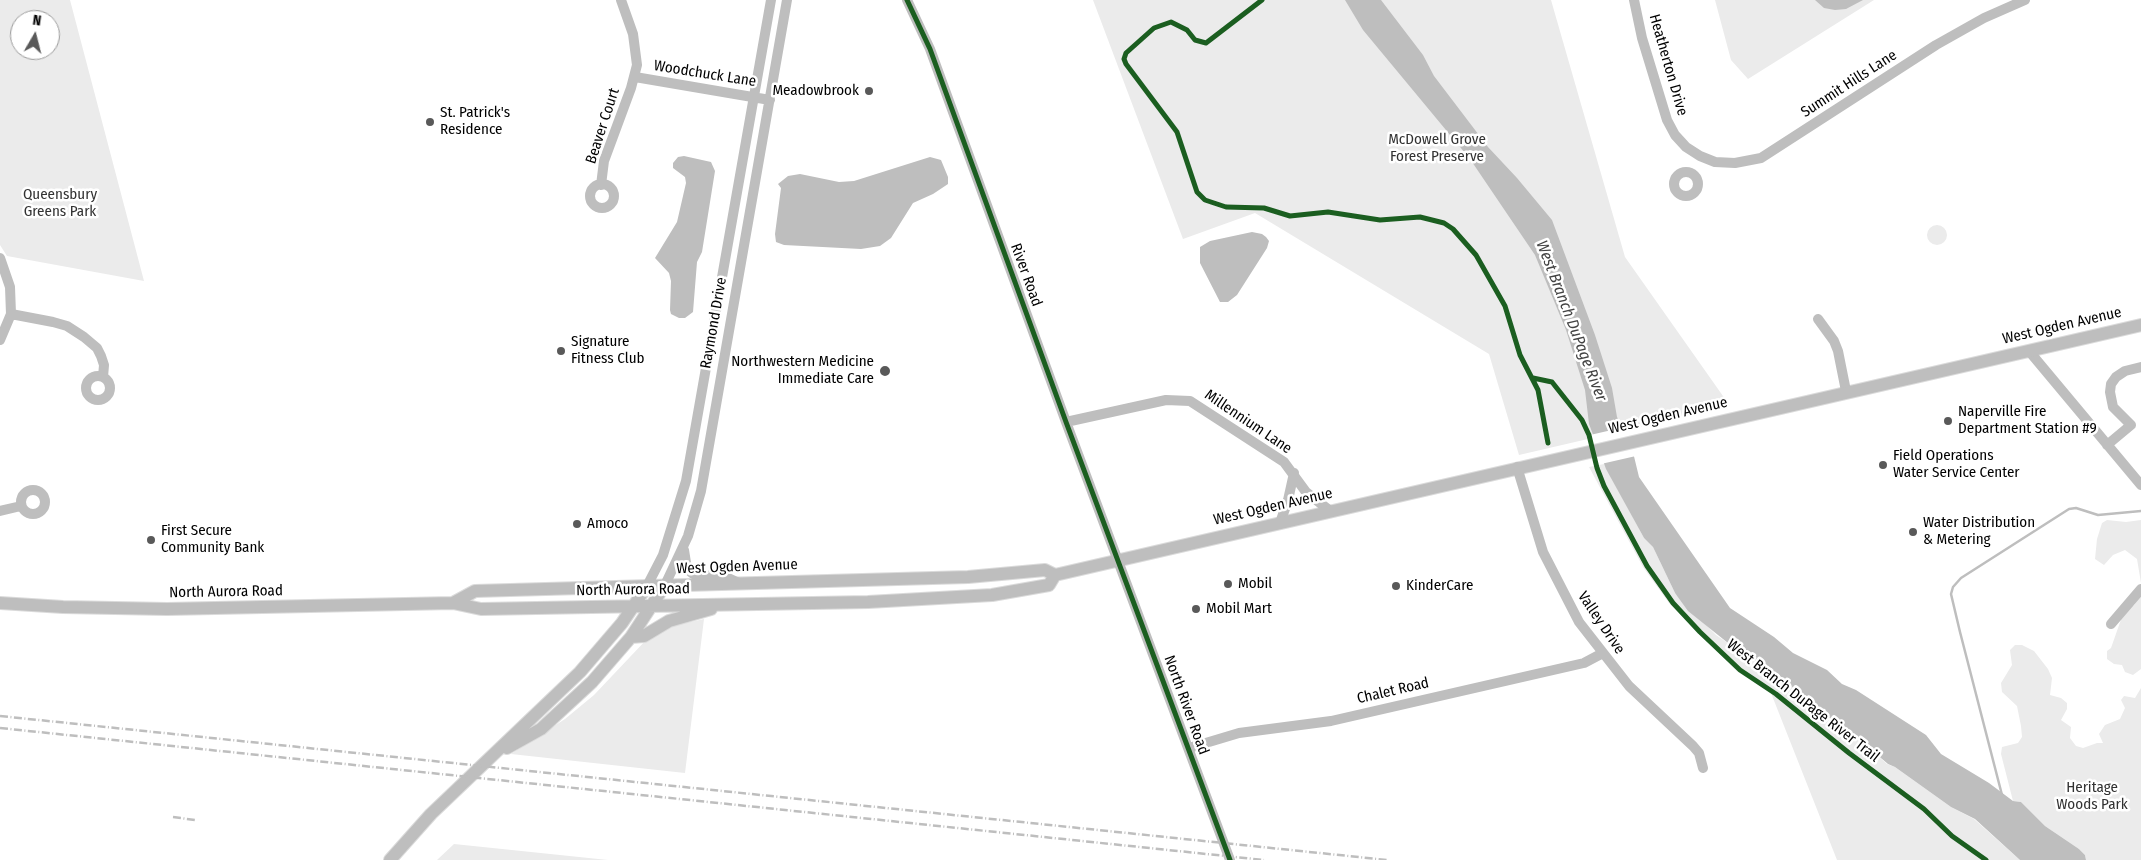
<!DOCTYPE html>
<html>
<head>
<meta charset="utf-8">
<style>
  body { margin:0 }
  #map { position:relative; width:2141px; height:860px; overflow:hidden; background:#fff; font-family:"Fira Sans Condensed",sans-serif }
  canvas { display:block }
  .north { position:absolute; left:10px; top:10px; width:50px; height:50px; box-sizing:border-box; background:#fff; border:1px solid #999; border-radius:50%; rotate:8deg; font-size:14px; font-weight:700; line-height:20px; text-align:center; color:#000 }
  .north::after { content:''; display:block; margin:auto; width:18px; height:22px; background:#595959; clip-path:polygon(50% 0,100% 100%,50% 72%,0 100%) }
</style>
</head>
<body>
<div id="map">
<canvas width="2141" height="860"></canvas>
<div class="north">N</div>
</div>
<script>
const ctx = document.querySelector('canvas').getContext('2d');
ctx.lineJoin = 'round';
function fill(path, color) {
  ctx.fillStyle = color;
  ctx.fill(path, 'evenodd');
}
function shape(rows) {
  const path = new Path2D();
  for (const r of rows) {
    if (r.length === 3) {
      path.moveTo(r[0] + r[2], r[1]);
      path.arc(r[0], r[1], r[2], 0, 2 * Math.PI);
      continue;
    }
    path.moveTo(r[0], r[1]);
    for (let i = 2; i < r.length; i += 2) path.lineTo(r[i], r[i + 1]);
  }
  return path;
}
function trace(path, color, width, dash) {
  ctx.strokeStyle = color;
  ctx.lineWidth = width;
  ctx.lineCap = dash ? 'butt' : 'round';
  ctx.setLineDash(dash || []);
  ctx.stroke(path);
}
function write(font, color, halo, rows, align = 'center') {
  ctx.font = font + ' "Fira Sans Condensed",sans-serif';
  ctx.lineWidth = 5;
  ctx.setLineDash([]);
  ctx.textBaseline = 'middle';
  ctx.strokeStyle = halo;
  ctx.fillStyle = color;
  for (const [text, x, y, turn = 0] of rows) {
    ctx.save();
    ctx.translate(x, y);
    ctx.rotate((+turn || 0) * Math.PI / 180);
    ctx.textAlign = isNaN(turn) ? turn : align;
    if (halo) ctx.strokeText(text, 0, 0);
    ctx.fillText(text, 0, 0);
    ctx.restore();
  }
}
fill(shape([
  [0,0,70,0,144,281,7,256,0,245],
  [20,20,50,20,50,50,20,50],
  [1093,0,1551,0,1625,257,1730,406,1519,455,1489,354,1255,213,1183,239],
  [1715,0,1874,0,1748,79,1731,60],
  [1937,235,10],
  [1604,464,1644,538,1653,547,1675,593,1716,635,1762,666,1777,673,1824,716,1856,737,1887,764,1895,767,1951,807,1974,819,2020,860,1837,860,1771,693,1738,672,1669,603,1643,567,1589,467],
  [2107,520,2126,522,2141,520,2141,583,2137,559,2125,550,2113,555,2104,565,2095,559,2097,539,2102,523],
  [2141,594,2141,669,2133,675,2125,672,2122,665,2114,664,2107,659,2107,651,2111,648,2124,611,2134,605],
  [704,619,685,773,511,754,565,719,594,695,647,639,668,627],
  [2015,645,2022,645,2034,651,2048,669,2052,678,2050,695,2061,698,2067,703,2067,709,2061,720,2071,727,2070,738,2076,746,2083,748,2097,743,2103,743,2099,734,2105,725,2120,719,2125,708,2121,700,2124,696,2135,698,2141,688,2141,860,2086,860,2085,855,2079,849,2045,826,2021,802,2013,801,2001,754,2002,747,2018,743,2022,737,2021,726,2017,706,2002,692,2001,683,2012,665,2010,650],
  [454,844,608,860,437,860]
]), '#ebebeb');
fill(shape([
  [1345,0,1381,0,1423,55,1434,76,1488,147,1517,178,1552,220,1595,335,1612,388,1617,417,1631,444,1639,477,1730,608,1774,637,1793,653,1827,670,1842,684,1856,690,1926,735,1941,754,1989,783,2013,801,2021,802,2045,826,2079,849,2085,855,2086,860,2020,860,1975,819,1951,807,1895,767,1888,764,1856,737,1828,717,1824,716,1777,673,1772,673,1732,644,1728,643,1688,611,1675,593,1653,547,1644,538,1606,469,1589,424,1585,390,1566,330,1535,255,1470,159,1363,30],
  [1815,0,1863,0,1846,9,1835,10,1824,8],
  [684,156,711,162,715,171,702,252,697,262,693,312,685,318,679,318,671,314,670,310,671,281,669,273,655,258,677,222,686,183,685,177,673,168,673,163,678,157],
  [930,157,941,160,948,177,948,184,933,194,913,203,891,238,880,246,861,249,784,245,776,242,775,234,781,188,778,184,788,176,800,174,839,182,854,181],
  [1252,232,1262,234,1266,237,1269,241,1267,248,1237,295,1228,302,1220,302,1200,263,1200,247,1210,241]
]), '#bebebe');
fill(shape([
  [1625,427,1633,443,1636,456,1601,464,1590,435]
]), '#fff');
trace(shape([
  [2002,795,1960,632,1951,594,1953,587,1961,578,2069,509,2076,508,2098,515,2141,511]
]), '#bebebe', 2.5);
const major = shape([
  [0,603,63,607,167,609,453,603,481,609,868,602,992,595,1049,585,1055,575],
  [453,603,475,591,968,577,1045,570,1055,575,2141,325],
  [631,637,644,636,669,621,711,609],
  [507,748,541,729,592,682,631,637,665,585],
  [390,860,431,814,580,672,622,623,647,586]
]);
trace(major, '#dbdbdb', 14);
trace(shape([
  [907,0,930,49,1066,422,1230,860],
  [1634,0,1642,38,1667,120,1675,135,1686,147,1700,156,1715,162,1735,163,1761,158,1936,45,1984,18,2025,0],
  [635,77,770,100],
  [1686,184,12],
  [602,196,12],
  [601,185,604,161,631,88,637,65,633,34,621,0],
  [0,258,10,287,11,314,0,340],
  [11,314,53,322,67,326,84,337,97,348,101,356,104,365,103,377],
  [1818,319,1834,341,1838,351,1846,391],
  [2029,351,2141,485],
  [98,388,12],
  [1066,422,1166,400,1190,401,1284,462,1306,492,1329,510],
  [2107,445,2131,425,2113,407,2110,392,2111,384,2116,377,2125,371,2141,367],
  [1517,467,1543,552,1579,622,1629,686,1693,746,1699,753,1703,768],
  [33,502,12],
  [0,511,21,506],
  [1280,523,1288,500,1294,473],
  [684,550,687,569,693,574,726,577,739,583],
  [665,585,688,536,701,491,787,0],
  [647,586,663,555,686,481,771,0],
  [2111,624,2141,589],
  [1189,748,1239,733,1331,721,1584,663,1601,654]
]), '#bebebe', 10);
trace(major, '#bebebe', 12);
trace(shape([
  [0,716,1387,860],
  [0,728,1264,860],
  [173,817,195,820]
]), '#bebebe', 2.5, [8, 2.5, 1, 2.5]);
trace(shape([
  [907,0,930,49,1066,422,1230,860],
  [1262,0,1206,43,1195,40,1187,30,1171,22,1154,28,1126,53,1124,59,1126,64,1177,132,1197,192,1205,200,1226,207,1264,208,1290,216,1328,212,1380,220,1420,217,1444,223,1453,229,1476,255,1505,306,1520,355,1538,390,1548,443],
  [1533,378,1552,382,1582,420,1589,435,1597,468,1604,486,1647,566,1673,603,1700,632,1740,670,1776,694,1849,753,1924,809,1952,836,1986,860]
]), '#1b5e20', 5);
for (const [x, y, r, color] of [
  [869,91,5,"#595959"],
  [430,122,5,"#595959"],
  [561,351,5,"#595959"],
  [885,371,6,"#595959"],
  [1948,421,5,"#595959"],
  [1883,465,5,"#595959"],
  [577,524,5,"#595959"],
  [1913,532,5,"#595959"],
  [151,540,5,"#595959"],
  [1228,584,5,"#595959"],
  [1396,586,5,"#595959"],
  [1196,609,5,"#595959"]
]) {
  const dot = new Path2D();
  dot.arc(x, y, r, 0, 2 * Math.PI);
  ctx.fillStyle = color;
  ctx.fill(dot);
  trace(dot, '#fff', 2);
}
write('15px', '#000', '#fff', [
  ["Heatherton Drive",1668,65,74],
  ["Woodchuck Lane",705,74,9],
  ["Summit Hills Lane",1849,84,-33],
  ["Beaver Court",603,126,-72],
  ["River Road",1026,275,70],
  ["Raymond Drive",714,323,-80],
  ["West Ogden Avenue",2062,326,-13],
  ["West Ogden Avenue",1668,416,-13],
  ["Millennium Lane",1248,422,34],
  ["West Ogden Avenue",1273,507,-13],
  ["West Ogden Avenue",737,567,-2],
  ["North Aurora Road",633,590,-1],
  ["North Aurora Road",226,592,-1],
  ["Valley Drive",1601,623,56],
  ["Chalet Road",1393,691,-13],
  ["West Branch DuPage River Trail",1803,701,38],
  ["North River Road",1186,705,70]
]);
write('15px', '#000', '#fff', [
  ["Meadowbrook",859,91,"right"],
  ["St. Patrick's",440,113],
  ["Residence",440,130],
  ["Signature",571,342],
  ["Fitness Club",571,359],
  ["Northwestern Medicine",874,362,"right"],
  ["Immediate Care",874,379,"right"],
  ["Naperville Fire",1958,412],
  ["Department Station #9",1958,429],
  ["Field Operations",1893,456],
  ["Water Service Center",1893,473],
  ["Water Distribution",1923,523],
  ["& Metering",1923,540],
  ["Amoco",587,524],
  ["First Secure",161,531],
  ["Community Bank",161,548],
  ["Mobil",1238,584],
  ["KinderCare",1406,586],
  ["Mobil Mart",1206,609]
], 'left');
write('15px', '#323232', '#fff', [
  ["McDowell Grove",1437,140],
  ["Forest Preserve",1437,157],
  ["Queensbury",60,195],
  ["Greens Park",60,212],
  ["Heritage",2092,788],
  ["Woods Park",2092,805]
]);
write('italic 16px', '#434343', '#fff', [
  ["West Branch DuPage River",1571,321,69]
]);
</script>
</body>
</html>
